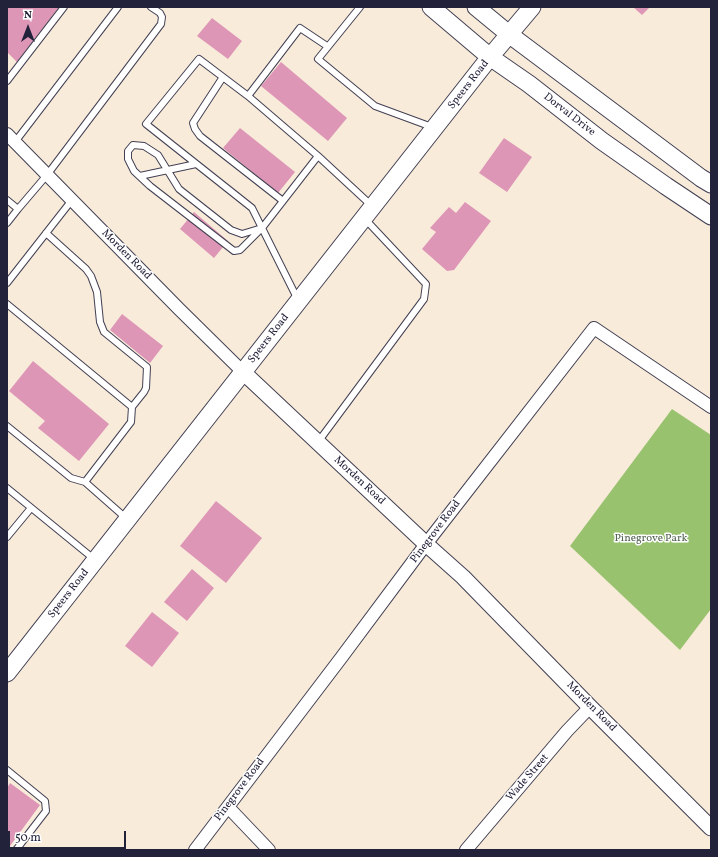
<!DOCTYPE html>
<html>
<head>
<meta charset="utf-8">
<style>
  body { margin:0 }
  #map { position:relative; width:718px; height:857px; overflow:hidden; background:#f8ebda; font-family:Vollkorn,serif }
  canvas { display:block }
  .frame { position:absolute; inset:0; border:8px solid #22223b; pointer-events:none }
  .north { position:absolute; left:8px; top:8px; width:40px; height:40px; -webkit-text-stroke:3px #fff; paint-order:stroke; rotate:0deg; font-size:11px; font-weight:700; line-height:16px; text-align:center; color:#22223b }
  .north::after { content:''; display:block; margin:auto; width:14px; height:18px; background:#22223b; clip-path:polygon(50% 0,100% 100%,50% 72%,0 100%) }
  .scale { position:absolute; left:8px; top:831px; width:118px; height:18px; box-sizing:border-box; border:2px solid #22223b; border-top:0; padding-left:5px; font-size:12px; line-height:14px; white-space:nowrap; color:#22223b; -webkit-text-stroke:3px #fff; paint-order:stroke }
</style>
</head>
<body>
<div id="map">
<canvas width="718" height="857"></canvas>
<div class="frame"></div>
<div class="north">N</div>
<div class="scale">50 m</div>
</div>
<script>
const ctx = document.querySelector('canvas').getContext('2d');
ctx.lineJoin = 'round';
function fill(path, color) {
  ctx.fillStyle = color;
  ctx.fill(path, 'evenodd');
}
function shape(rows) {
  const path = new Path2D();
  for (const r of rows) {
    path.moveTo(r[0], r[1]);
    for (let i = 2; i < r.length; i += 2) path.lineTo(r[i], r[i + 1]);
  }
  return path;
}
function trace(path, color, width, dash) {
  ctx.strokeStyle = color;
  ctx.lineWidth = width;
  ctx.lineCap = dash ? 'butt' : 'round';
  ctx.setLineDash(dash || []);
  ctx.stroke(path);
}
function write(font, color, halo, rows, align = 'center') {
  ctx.font = font + ' Vollkorn,serif';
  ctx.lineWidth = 3;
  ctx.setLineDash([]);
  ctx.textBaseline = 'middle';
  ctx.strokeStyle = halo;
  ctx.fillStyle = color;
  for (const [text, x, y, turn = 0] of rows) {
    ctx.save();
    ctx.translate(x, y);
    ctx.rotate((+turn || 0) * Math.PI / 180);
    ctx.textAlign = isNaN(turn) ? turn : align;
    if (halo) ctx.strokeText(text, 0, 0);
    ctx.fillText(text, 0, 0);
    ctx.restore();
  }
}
fill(shape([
  [672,409,711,435,711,609,680,650,570,546]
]), '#99c26f');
fill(shape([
  [7,7,59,7,17,62,7,52],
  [633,7,650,7,642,15],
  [212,18,242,41,228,59,197,36],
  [281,62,347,118,328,141,261,86],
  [240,128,295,172,278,193,223,148],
  [504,138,532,157,507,192,479,173],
  [465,202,491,221,454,270,447,271,422,249,436,232,430,228,449,207,456,213],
  [194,212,228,241,214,258,180,229],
  [122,314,163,346,150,363,110,330],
  [33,361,109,424,79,461,38,428,45,421,9,391],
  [216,501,262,538,226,583,180,546],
  [192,569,214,588,187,621,164,602],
  [152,612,179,633,152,667,125,646],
  [10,783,40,805,7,850,7,788]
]), '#de96b7');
const service = shape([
  [360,7,318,59,375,106,432,127],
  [327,46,300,28,248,96,318,156,372,206],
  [223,77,193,123,195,129,200,136,283,201],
  [7,81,64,7],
  [248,96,199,59,146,124,252,208,298,300],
  [15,142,118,7],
  [140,176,196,164],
  [7,200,18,209,47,175,161,24,162,17,160,13,151,7],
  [7,223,18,209],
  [262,228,242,234,231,230,179,189,158,155,144,146,133,145,128,151,128,159,134,171,150,186,234,251,240,250,262,228,318,156],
  [46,233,86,269,91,276,97,292,100,322,104,332,147,367,146,388,144,392,132,407],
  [7,283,72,200],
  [7,304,132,407,131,422,85,482],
  [7,426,71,478,85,482,127,519],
  [318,442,424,299,426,284,365,219],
  [7,488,94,559],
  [7,537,31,508],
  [7,770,45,801,46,811,16,850]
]);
const minor = shape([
  [7,134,179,309,243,372],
  [228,807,269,850],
  [195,850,341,658,426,544,594,328,711,407],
  [466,850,567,731,590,707]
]);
const tertiary = shape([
  [243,372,426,544,463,577,590,707,711,828]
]);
const secondary = shape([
  [431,7,490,57,529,84,602,141,666,186,711,216],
  [476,7,510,35,701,178,711,184],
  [7,673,490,57,532,7]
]);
trace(service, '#424053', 8);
trace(minor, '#424053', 14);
trace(tertiary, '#424053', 17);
trace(secondary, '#424053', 19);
trace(service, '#fff', 6);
trace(minor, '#fff', 12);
trace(tertiary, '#fff', 15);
trace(secondary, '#fff', 17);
write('11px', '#22223b', '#fff', [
  ["Speers Road",469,85,-52],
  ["Dorval Drive",569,115,38],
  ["Morden Road",126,255,45],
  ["Speers Road",269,339,-52],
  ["Morden Road",359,481,43],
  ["Pinegrove Road",436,532,-53],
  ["Speers Road",69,594,-52],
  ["Morden Road",591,707,45],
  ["Wade Street",528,778,-49],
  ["Pinegrove Road",240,790,-53]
]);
write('11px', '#526250', '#fff', [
  ["Pinegrove Park",651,539]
]);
</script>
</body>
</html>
